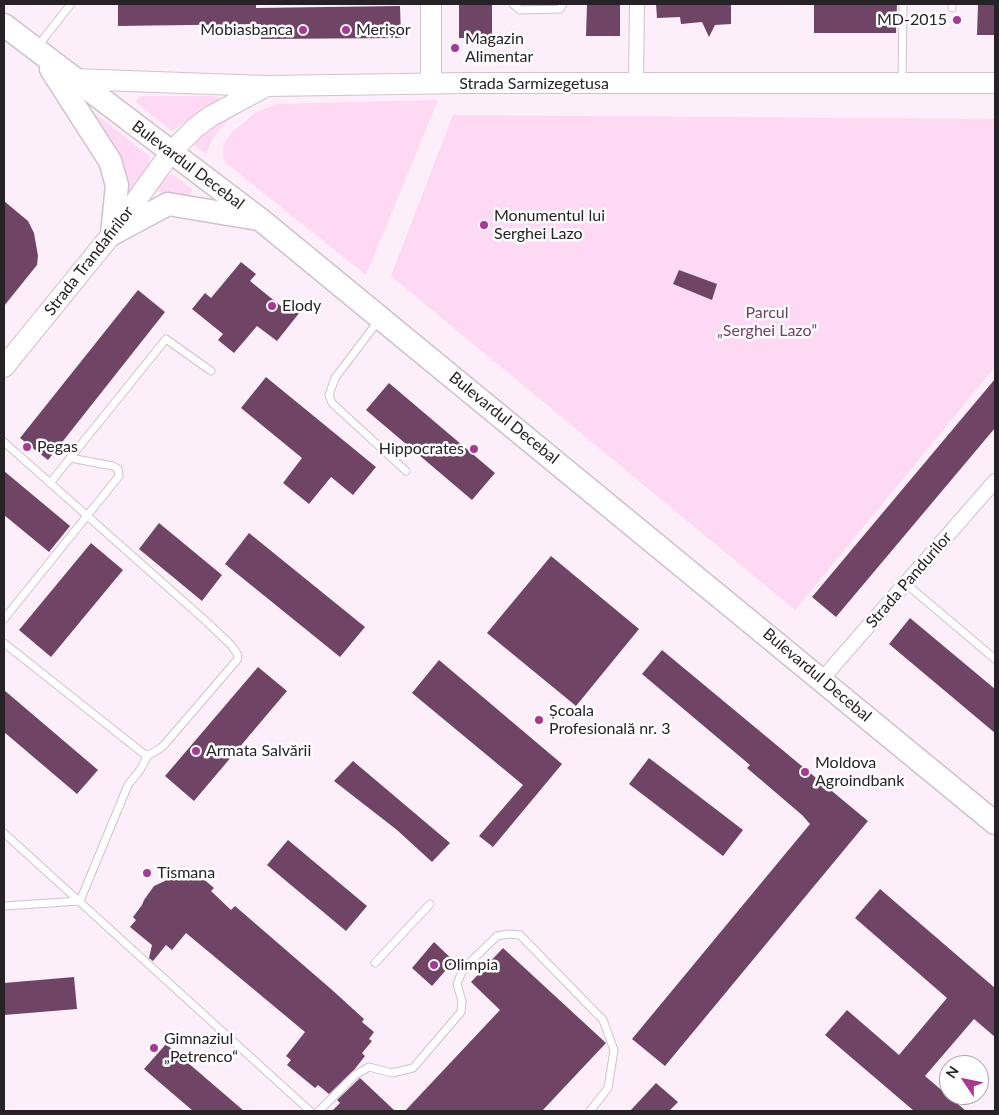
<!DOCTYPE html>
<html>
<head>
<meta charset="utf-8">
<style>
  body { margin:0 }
  #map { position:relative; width:999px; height:1115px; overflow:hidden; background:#fdeff9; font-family:Lato,sans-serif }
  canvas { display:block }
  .frame { position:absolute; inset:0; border:5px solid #272225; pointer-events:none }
  .north { position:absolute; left:939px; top:1055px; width:50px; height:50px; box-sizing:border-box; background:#fff; border:1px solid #a9a7a8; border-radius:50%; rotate:304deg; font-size:14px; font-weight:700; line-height:20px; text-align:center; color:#272225 }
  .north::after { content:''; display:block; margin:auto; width:18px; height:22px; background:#a93894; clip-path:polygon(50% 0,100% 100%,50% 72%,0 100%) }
</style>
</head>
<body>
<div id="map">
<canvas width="999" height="1115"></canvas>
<div class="frame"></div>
<div class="north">N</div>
</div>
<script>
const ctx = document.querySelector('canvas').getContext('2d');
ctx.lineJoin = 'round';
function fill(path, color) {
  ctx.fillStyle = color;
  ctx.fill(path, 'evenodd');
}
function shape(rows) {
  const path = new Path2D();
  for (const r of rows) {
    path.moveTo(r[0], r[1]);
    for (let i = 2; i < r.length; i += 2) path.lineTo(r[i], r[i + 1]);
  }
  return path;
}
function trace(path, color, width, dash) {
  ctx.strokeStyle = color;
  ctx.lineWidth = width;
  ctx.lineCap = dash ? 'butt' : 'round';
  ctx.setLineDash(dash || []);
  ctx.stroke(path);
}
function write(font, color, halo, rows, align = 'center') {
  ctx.font = font + ' Lato,sans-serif';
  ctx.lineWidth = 5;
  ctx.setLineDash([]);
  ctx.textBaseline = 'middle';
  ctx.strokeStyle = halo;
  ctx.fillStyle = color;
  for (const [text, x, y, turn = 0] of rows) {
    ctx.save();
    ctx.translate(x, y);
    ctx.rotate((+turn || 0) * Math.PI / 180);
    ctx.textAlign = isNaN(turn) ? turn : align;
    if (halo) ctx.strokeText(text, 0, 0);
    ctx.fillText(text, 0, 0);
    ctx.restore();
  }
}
fill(shape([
  [145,96,215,96,222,99,221,102,200,111,172,131,137,103,136,101,139,97],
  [438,100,366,275,227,164,224,159,223,151,225,142,232,132,255,113,277,104],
  [87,107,149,156,149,166,129,195,126,173,117,150],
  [245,108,246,109,230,119,221,128,212,140,206,154,191,143,202,132],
  [453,115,995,119,995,367,795,610,391,276],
  [172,174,192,189,190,195,187,197,162,193,158,191,159,186,167,176]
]), '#fdd9f3');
fill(shape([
  [118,4,256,4,256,8,400,6,401,38,261,39,261,24,118,26],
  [459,4,492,4,492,38,459,38],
  [587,4,620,4,620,36,586,36],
  [656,4,731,4,731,24,715,25,709,37,702,22,681,24,680,17,657,18],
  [814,4,897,4,896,33,814,33],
  [978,4,995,4,995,35,977,35],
  [4,201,28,221,34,233,38,256,37,265,4,306],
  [241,262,256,274,250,281,282,307,287,301,300,312,277,341,257,326,234,353,218,340,223,334,192,309,205,293,211,298],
  [679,270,717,284,712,300,673,284],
  [138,290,165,312,48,460,20,438],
  [266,377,376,467,353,495,331,477,309,504,283,483,302,458,241,408],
  [995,379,995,428,836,617,812,597],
  [389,383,495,473,472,500,366,410],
  [4,471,70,526,49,552,4,515],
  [159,523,222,575,202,601,139,549],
  [249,533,365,627,340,657,225,564],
  [91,543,123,570,51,657,19,630],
  [551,556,639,629,576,706,487,633],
  [910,618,995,689,995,733,889,644],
  [662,650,868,821,665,1066,632,1039,810,824,802,815,747,768,750,765,642,674],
  [439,660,562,764,493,847,479,836,523,785,412,693],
  [258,667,287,691,194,801,165,776],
  [4,690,98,770,77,794,4,732],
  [649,758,743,830,723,856,629,784],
  [353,761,450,843,432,862,397,830,334,781],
  [288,840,367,906,346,931,267,865],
  [185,869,197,880,201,877,214,888,211,891,231,910,235,906,331,989,364,1019,362,1022,374,1032,369,1039,372,1041,362,1053,365,1056,354,1070,329,1094,318,1085,315,1088,287,1065,291,1060,286,1056,305,1032,186,933,172,950,166,945,153,961,149,958,152,945,130,927,136,920,133,917,142,905,144,900,154,886,167,880,176,870,181,874],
  [880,889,995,988,995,1037,974,1019,925,1076,966,1111,914,1111,825,1035,847,1010,899,1055,947,998,855,918],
  [434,942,454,961,432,986,412,968],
  [503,948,606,1043,542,1111,405,1111,500,1010,471,982],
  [74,977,77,1009,4,1015,4,983],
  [166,1044,244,1111,193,1111,144,1069],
  [360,1078,395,1111,332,1111,340,1103,337,1100],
  [656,1083,678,1102,669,1111,630,1111]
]), '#6f4464');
const lane = shape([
  [513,4,520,10,560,9,563,4],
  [952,8,952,4],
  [37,47,71,4],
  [902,80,903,4],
  [379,320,335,378,329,395,332,403,406,471],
  [4,442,208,623,231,645,238,655,237,660,164,745,158,750,148,755,144,754,4,643],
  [50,483,166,339,211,371],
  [905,583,995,659],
  [4,619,119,476,118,469,113,466,70,458],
  [4,833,310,1111],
  [4,906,80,901,128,785,140,770,148,755],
  [375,963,430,904],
  [319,1111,355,1075,369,1067,392,1073,413,1068,461,1012,462,1001,457,984,463,969,497,936,508,934,520,935,603,1020,614,1050,608,1088,590,1111]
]);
const street = shape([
  [636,84,637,4],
  [822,679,995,481]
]);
const secondary = shape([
  [431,4,431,84],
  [73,79,266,86,468,83,995,83],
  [4,367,112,234,171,152,196,127,211,116,265,87]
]);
const primary = shape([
  [4,25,261,220,995,823],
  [51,69,110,161,117,185,112,234],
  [112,234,168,204,258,219]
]);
trace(lane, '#d0c2cc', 9);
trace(street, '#d0c2cc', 16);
trace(secondary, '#d0c2cc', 22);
trace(primary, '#d0c2cc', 25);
trace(lane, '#fff', 7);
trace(street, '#fff', 14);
trace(secondary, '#fff', 20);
trace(primary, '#fff', 22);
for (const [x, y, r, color] of [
  [957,20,5,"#a93894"],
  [303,30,5,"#a93894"],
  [346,30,5,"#a93894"],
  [455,48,5,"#a93894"],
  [484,225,5,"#a93894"],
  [272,306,5,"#a93894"],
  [27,447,5,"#a93894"],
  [474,449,5,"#a93894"],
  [539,720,5,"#a93894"],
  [196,751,5,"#a93894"],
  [805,772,5,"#a93894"],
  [147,873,5,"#a93894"],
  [434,965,5,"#a93894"],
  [154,1048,5,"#a93894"]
]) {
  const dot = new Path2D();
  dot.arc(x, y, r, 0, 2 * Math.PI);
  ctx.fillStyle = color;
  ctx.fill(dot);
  trace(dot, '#fff', 2);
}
write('16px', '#272225', '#fff', [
  ["MD-2015",947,20,"right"],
  ["Mobiasbanca",293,30,"right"],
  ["Merișor",356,30],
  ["Magazin",465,39],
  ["Alimentar",465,57],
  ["Monumentul lui",494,216],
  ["Serghei Lazo",494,234],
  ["Elody",282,306],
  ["Pegas",37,447],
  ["Hippocrates",464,449,"right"],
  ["Școala",549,711],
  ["Profesională nr. 3",549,729],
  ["Armata Salvării",206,751],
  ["Moldova",815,763],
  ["Agroindbank",815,781],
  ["Tismana",157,873],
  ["Olimpia",444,965],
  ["Gimnaziul",164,1039],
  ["„Petrenco“",164,1057]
], 'left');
write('16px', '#272225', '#fff', [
  ["Strada Sarmizegetusa",534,84],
  ["Bulevardul Decebal",188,165,37],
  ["Strada Trandafirilor",89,261,-52],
  ["Bulevardul Decebal",504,418,39],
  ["Strada Pandurilor",909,580,-49],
  ["Bulevardul Decebal",817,675,40]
]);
write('16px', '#753968', '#fff', [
  ["Parcul",767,313],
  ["„Serghei Lazo”",767,331]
]);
</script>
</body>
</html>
